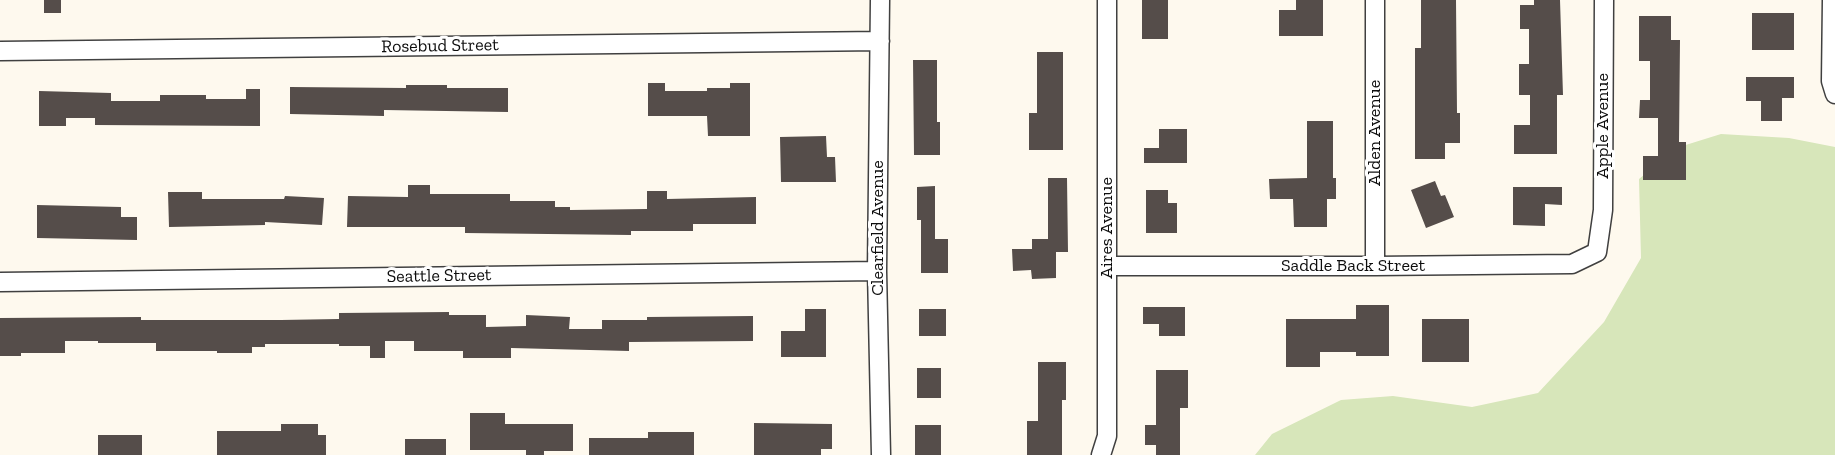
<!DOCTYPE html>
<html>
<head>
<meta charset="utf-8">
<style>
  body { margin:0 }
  canvas { display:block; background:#fef9ee }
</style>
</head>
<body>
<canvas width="1835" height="455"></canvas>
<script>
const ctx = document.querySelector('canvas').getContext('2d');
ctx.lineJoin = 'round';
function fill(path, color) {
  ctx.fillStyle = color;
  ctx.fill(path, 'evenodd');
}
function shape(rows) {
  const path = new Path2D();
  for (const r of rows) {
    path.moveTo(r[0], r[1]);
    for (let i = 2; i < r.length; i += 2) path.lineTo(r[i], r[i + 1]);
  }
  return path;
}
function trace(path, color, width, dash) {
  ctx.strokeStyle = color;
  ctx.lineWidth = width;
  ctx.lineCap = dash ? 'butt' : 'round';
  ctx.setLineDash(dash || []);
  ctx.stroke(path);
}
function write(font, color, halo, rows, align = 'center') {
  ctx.font = font + ' "Zilla Slab",serif';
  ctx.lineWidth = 6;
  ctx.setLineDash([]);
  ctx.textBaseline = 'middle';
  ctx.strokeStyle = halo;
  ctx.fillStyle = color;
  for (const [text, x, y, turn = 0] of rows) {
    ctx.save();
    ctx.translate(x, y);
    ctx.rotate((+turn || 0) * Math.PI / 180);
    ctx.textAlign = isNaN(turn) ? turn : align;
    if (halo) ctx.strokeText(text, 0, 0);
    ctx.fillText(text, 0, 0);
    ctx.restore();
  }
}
fill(shape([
  [1721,134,1789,138,1835,147,1835,455,1255,455,1272,434,1341,400,1393,396,1472,407,1538,393,1604,322,1641,258,1639,179,1676,148]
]), '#d7e6ba');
fill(shape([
  [44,0,61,0,61,13,44,13],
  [1142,0,1168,0,1168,39,1142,39],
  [1296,0,1323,0,1323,36,1279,36,1279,10,1296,10],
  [1421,0,1456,0,1457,113,1460,113,1460,143,1445,143,1445,159,1415,159,1415,48,1421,48],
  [1534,0,1560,0,1563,95,1557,95,1557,154,1514,154,1514,125,1530,125,1530,95,1519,95,1519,64,1529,64,1529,29,1520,29,1520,5,1534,5],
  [1752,13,1794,13,1794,50,1752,50],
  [1639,16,1671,16,1671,40,1680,40,1679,142,1686,142,1686,180,1643,180,1643,156,1658,156,1658,118,1639,118,1640,100,1650,100,1650,61,1639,61],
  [1037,52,1063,52,1063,150,1029,150,1029,113,1037,113],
  [913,60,937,60,937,122,940,122,940,155,914,155],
  [1746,77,1794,77,1794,98,1782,98,1782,121,1761,121,1761,101,1746,101],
  [648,83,665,83,665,91,707,91,707,88,730,88,730,83,750,83,750,136,708,136,707,116,648,116],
  [406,85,447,85,447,88,508,88,508,112,384,110,384,116,290,114,290,87,406,88],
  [246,89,260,89,260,126,95,125,95,118,66,118,66,126,39,126,39,91,111,93,111,101,160,101,160,95,206,95,206,99,246,99],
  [1307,121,1333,121,1333,178,1336,178,1336,199,1327,199,1327,227,1294,227,1293,199,1270,199,1269,179,1307,178],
  [1159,129,1187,129,1187,163,1144,163,1144,148,1159,148],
  [826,136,827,157,835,157,836,182,781,182,780,137],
  [1048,178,1067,178,1068,252,1056,252,1056,278,1032,279,1031,270,1013,271,1012,249,1032,249,1032,239,1048,239],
  [1435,181,1441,196,1445,195,1454,217,1426,228,1411,190],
  [408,185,430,185,430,194,510,194,510,201,555,201,555,207,570,207,570,210,647,209,647,191,667,191,667,199,756,197,756,224,693,224,693,231,631,231,631,235,465,233,465,227,347,227,348,196,408,197],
  [935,186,935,239,948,239,948,273,921,273,921,220,917,220,917,187],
  [1513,187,1562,187,1562,205,1545,204,1545,226,1513,225],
  [1146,190,1168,190,1168,203,1177,203,1177,233,1146,233],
  [168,192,202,192,202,199,284,199,285,196,324,198,322,225,265,222,265,225,169,227],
  [37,205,121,207,121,217,137,217,137,240,37,238],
  [1356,305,1389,305,1389,356,1356,356,1356,352,1320,352,1320,367,1286,367,1286,319,1356,319],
  [1143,307,1185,307,1185,336,1159,336,1159,324,1143,324],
  [805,309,826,309,826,357,781,357,781,331,805,331],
  [919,309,946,309,946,336,919,336],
  [449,312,449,315,486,315,486,327,526,326,526,315,570,317,569,329,602,329,602,320,647,320,647,317,753,316,753,341,629,342,629,351,511,348,511,358,463,358,463,351,414,351,414,341,385,341,385,358,370,358,370,346,339,346,339,344,265,344,265,347,252,347,252,353,217,353,217,351,156,351,156,343,98,343,98,341,65,341,65,353,21,353,21,356,0,356,0,318,141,317,141,320,281,320,339,319,339,313],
  [1422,319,1469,319,1469,362,1422,362],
  [1038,362,1066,362,1066,400,1062,400,1062,455,1027,455,1027,421,1038,421],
  [917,368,941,368,941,398,917,398],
  [1156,370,1188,370,1188,408,1180,408,1180,455,1156,455,1156,445,1145,445,1145,425,1156,425],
  [470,413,505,413,505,424,573,424,573,451,544,451,544,455,526,455,526,450,470,450],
  [754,423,832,424,832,449,821,449,821,455,754,455],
  [281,424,318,424,318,435,326,435,326,455,217,455,217,431,281,431],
  [915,425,941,425,941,455,915,455],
  [648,432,694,432,694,455,589,455,589,438,648,438],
  [98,435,142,435,142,455,98,455],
  [405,439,446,439,446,455,405,455]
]), '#554d4a');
const minor = shape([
  [880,0,877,271,881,455],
  [1832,0,1831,81,1835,94],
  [0,51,880,41],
  [1107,266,1375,266,1572,264,1597,252,1603,210,1604,0],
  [1375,266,1375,0],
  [0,282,877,271],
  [1101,455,1107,436,1107,0]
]);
trace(minor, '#404040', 21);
trace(minor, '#fff', 18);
write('18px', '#0d0d0d', '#fff', [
  ["Rosebud Street",440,46,-1],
  ["Apple Avenue",1603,126,-90],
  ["Alden Avenue",1375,133,-90],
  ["Clearfield Avenue",878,228,-90],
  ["Aires Avenue",1107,228,-90],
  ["Saddle Back Street",1353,266],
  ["Seattle Street",439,276,-1]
]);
</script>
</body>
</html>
